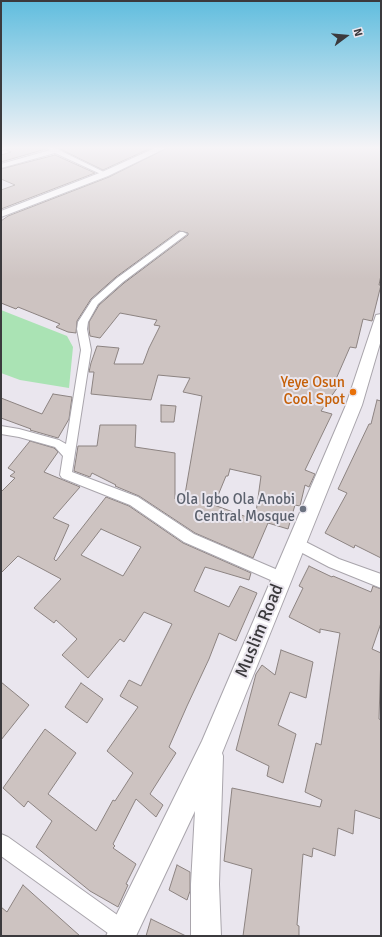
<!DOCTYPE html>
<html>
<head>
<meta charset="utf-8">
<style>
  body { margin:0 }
  #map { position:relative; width:382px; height:937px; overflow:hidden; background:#eae6ee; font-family:Signika,sans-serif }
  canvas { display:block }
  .frame { position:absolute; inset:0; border:2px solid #3b3a3d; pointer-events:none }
  .north { position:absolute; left:326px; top:16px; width:40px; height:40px; -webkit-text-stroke:3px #eae6ee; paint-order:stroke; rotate:74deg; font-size:11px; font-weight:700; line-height:16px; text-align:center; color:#3b3a3d }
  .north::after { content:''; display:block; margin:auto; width:14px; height:18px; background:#3b3a3d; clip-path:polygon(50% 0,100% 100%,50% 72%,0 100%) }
</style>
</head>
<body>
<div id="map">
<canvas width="382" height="937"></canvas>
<div class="frame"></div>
<div class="north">N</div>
</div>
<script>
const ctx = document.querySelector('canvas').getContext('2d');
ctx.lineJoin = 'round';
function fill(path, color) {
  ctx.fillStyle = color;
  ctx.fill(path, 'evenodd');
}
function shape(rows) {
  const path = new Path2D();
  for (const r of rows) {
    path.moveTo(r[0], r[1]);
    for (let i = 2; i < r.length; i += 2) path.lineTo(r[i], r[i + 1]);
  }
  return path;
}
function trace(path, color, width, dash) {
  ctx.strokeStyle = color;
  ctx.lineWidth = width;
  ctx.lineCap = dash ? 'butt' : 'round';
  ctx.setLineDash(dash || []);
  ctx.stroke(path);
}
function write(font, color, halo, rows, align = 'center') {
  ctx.font = font + ' Signika,sans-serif';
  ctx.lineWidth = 4;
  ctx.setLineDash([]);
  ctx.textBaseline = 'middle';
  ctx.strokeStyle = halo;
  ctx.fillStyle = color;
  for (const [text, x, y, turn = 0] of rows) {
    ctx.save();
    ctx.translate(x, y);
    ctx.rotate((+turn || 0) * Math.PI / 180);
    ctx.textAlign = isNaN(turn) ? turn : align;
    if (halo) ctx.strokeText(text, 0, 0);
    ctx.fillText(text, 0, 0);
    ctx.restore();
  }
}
fill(shape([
  [1,310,67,336,73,347,69,388,20,380,1,373]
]), '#aae3b4');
const building = shape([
  [7,148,46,148,46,149,1,162,1,155,11,152,6,150,7,148],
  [58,148,151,148,103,170,58,148],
  [167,148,381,148,381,275,379,285,381,285,372,321,363,319,356,348,350,347,336,379,342,381,321,411,332,414,305,470,315,474,309,487,305,485,300,506,295,505,288,529,268,523,253,558,195,533,139,496,115,486,116,485,92,473,90,477,74,471,78,446,97,446,100,425,136,425,135,447,175,453,175,499,184,500,202,396,183,392,190,378,158,375,151,400,91,394,94,372,89,372,91,363,97,346,119,348,114,364,143,364,149,348,160,326,154,325,157,320,120,313,100,338,90,336,89,329,89,322,99,305,124,283,188,235,188,233,179,231,116,277,91,299,77,321,76,333,68,332,56,327,60,324,18,307,16,309,1,303,1,221,8,216,109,177,167,148],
  [230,469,261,476,255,520,214,505,226,476,228,476,230,469],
  [55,155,95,173,1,209,1,190,15,185,1,179,1,169,55,155],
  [53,394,72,397,69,419,58,438,30,430,31,429,1,418,1,398,42,414,53,394],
  [377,400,381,401,381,558,355,545,354,548,325,533,347,493,338,489,369,424,371,424,377,400],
  [161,405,176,406,174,422,161,422,161,405],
  [30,441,54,448,58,452,44,472,80,487,53,518,69,525,54,559,56,561,106,497,129,506,183,543,251,573,249,580,205,567,194,591,229,607,240,586,257,593,236,641,219,633,209,659,187,706,169,747,176,753,150,794,163,805,156,817,136,799,113,844,115,846,113,848,136,864,126,884,128,885,118,907,90,891,36,847,52,821,28,801,24,807,3,788,45,729,76,753,48,794,96,831,113,800,115,801,133,773,107,751,138,707,120,696,129,680,141,686,172,624,144,612,124,642,120,639,88,678,62,655,77,639,56,620,54,623,34,608,61,579,18,556,1,573,1,492,15,478,10,476,15,472,8,468,30,441],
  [101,529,141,547,123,576,81,555,101,529],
  [309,566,332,577,333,576,371,592,373,586,381,589,381,623,372,649,381,653,379,719,381,720,381,819,355,810,353,834,338,828,335,856,313,848,312,857,303,854,297,925,299,926,299,936,243,936,252,869,224,861,232,788,320,807,322,800,305,792,316,743,321,745,340,633,320,629,320,633,289,617,303,588,299,586,309,566],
  [281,650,313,662,306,698,290,692,278,725,296,734,283,783,267,776,269,766,236,750,256,674,262,665,275,675,281,650],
  [1,682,29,705,1,740,1,682],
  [81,683,103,699,87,723,65,707,81,683],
  [177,865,190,872,190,891,187,900,169,890,177,865],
  [23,885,80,936,1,936,1,907,7,912,23,885],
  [151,919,186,936,146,936,151,919]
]);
fill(building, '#cdc3c1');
trace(building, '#8c8381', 1);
const street = shape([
  [1,148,6,148,3,150,1,150,1,148],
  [47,148,55,148,108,174,103,175,55,153,1,168,1,164,50,150,47,148],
  [180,232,183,232,187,234,123,282,98,304,88,322,87,329,91,350,72,472,138,497,194,534,287,574,289,579,287,584,282,585,184,542,130,505,62,478,60,475,63,456,55,447,19,437,1,434,1,426,19,429,59,440,66,444,81,350,77,329,78,322,92,300,117,278,180,232],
  [296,537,339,559,381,574,381,588,329,567,291,547,289,543,291,539,296,537],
  [1,834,8,837,130,924,133,931,131,936,112,936,1,856,1,834]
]);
const secondary = shape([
  [155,148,166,148,108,176,1,217,1,211,102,172,155,148],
  [381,314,381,340,362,405,222,753,223,756,219,884,221,936,191,936,191,884,195,811,136,936,106,936,202,741,346,405,376,315,381,314]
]);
trace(street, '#a9a5ac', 2);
trace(secondary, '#a9a5ac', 2);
fill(street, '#fff');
fill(secondary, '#fff');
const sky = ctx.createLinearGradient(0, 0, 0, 279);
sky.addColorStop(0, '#60bdde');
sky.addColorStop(0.53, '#f6f4f7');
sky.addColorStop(1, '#f6f4f700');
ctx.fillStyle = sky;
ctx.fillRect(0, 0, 382, 279);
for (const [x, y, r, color] of [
  [353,392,4,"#e8710a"],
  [303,509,4,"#6b7280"]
]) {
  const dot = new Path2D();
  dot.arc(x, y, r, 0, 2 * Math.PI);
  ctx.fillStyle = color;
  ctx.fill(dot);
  trace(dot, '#eae6ee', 1.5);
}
write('15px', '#c56008', '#eae6ee', [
  ["Yeye Osun",345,383],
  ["Cool Spot",345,400]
], 'right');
write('15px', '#5b616d', '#eae6ee', [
  ["Ola Igbo Ola Anobi",295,500],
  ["Central Mosque",295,517]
], 'right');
write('18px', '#3b3a3d', '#eae6ee', [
  ["Muslim Road",260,631,-68]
]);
</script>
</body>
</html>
